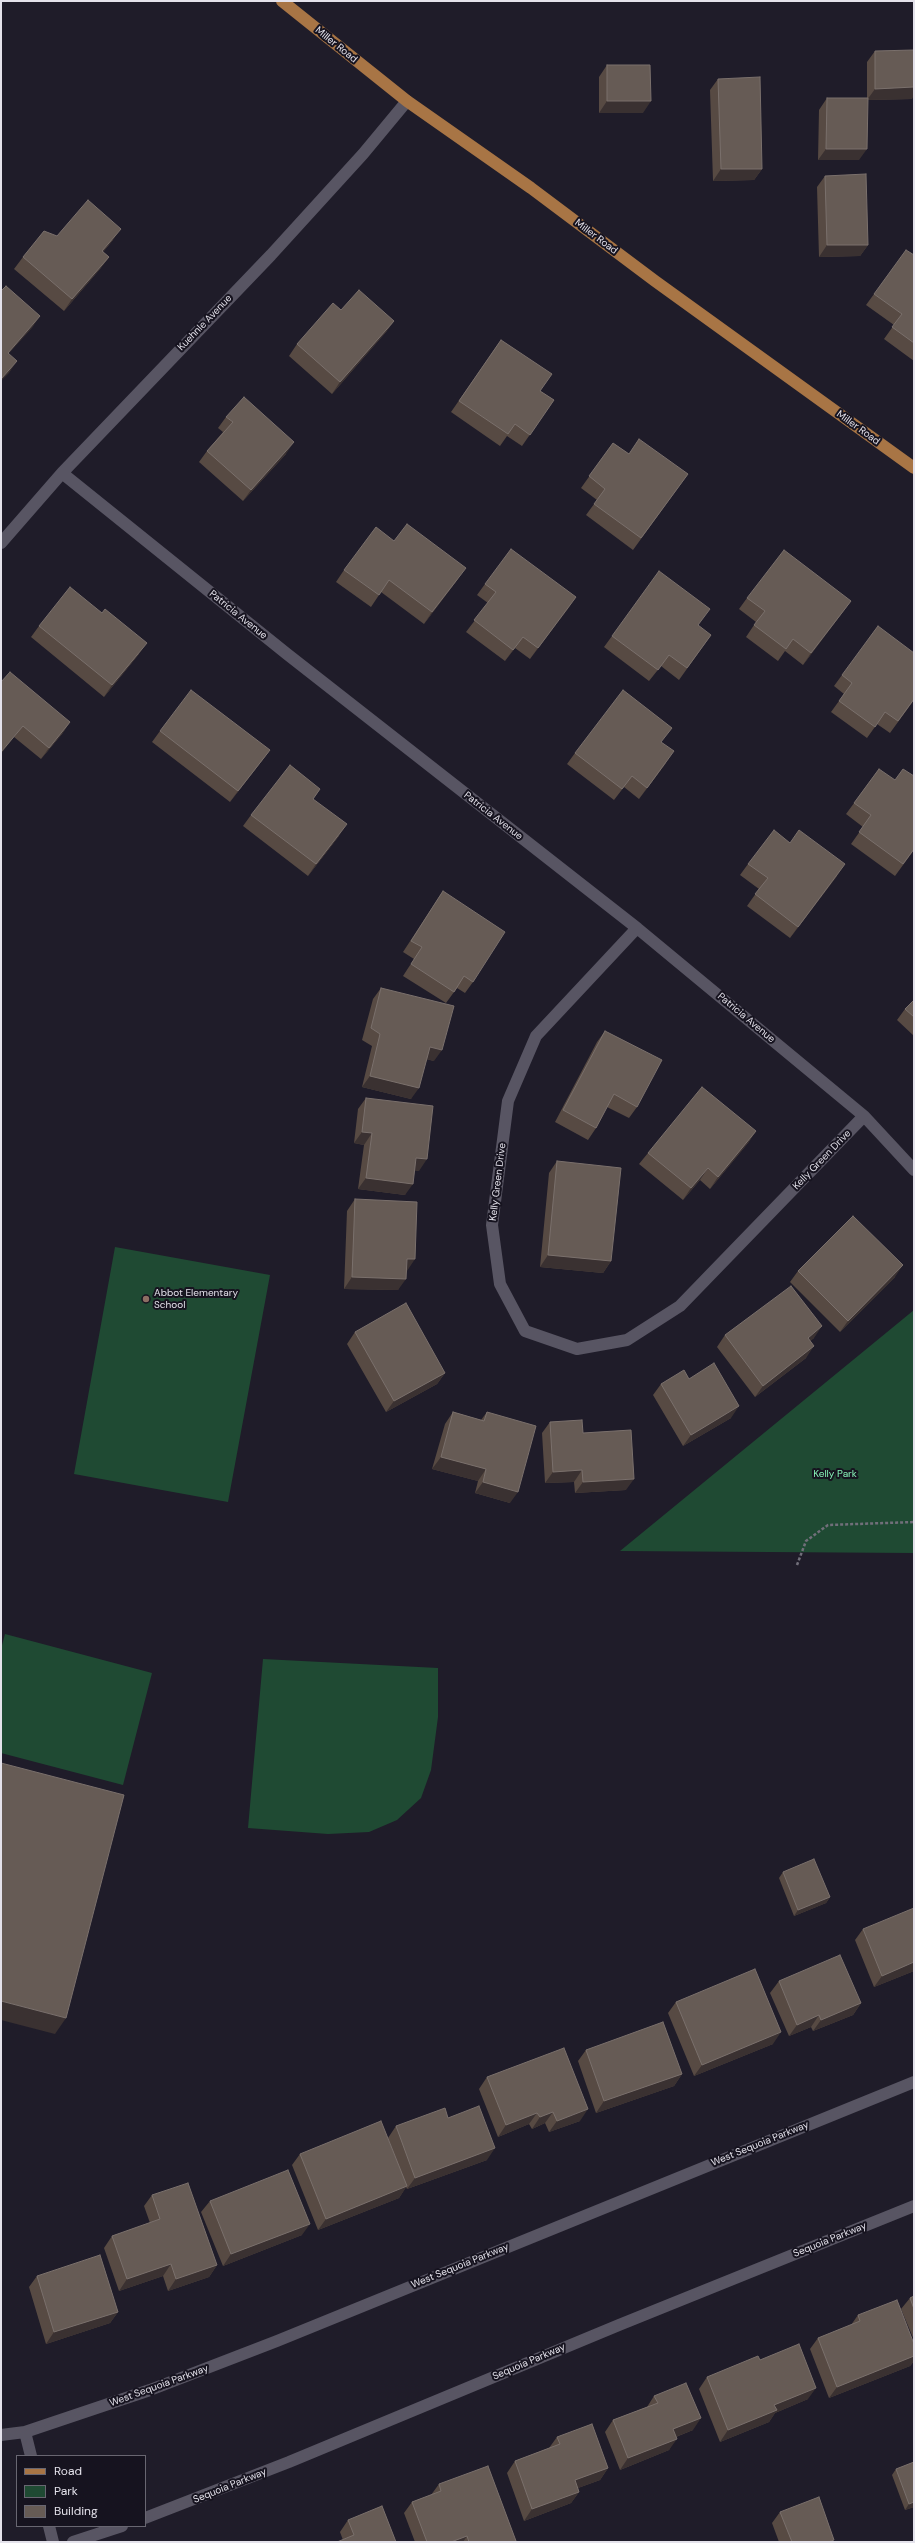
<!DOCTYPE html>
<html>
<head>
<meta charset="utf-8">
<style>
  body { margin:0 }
  #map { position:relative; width:915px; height:2543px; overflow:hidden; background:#1f1c29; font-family:"DM Sans",sans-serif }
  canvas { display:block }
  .frame { position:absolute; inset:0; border:2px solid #e4e2eb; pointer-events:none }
  .legend { position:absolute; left:16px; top:2455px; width:130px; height:72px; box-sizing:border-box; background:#16131f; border:1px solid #686671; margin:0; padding:5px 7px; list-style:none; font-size:12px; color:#e4e2eb }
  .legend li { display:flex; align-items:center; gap:8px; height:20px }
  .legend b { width:20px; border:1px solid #686671 }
</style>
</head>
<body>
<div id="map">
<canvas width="915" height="2543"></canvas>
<div class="frame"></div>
<ul class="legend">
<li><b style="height:5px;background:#a87545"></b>Road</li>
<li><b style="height:11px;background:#1f4a33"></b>Park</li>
<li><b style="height:11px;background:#665b55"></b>Building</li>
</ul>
</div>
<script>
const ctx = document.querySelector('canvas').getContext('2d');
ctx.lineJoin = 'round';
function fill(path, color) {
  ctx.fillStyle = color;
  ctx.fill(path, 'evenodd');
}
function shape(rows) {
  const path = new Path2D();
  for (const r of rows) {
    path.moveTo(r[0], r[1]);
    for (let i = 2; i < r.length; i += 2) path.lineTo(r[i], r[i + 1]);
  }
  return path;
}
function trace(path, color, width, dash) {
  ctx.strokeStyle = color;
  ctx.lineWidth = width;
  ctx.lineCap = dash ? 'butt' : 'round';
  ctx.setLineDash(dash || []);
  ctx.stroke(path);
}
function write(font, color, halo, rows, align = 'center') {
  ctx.font = font + ' "DM Sans",sans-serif';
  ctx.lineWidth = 4;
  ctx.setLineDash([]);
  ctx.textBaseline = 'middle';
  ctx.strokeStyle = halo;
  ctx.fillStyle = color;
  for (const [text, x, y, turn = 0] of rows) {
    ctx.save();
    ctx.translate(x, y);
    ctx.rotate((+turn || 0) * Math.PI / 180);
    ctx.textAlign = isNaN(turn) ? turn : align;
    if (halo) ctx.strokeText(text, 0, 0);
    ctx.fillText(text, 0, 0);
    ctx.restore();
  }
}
fill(shape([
  [115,1247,270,1275,228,1502,74,1474],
  [914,1310,914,1553,620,1551],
  [5,1634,152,1673,123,1785,1,1753,1,1649],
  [263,1659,438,1668,438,1717,431,1770,421,1798,397,1820,369,1832,328,1834,248,1828]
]), '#1f4a33');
trace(shape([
  [797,1565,806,1541,828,1525,914,1522]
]), '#716f7a', 2.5, [3, 2]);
trace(shape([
  [62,473,287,654,637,928,864,1116,914,1170],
  [1,543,62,473,271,255,363,154,407,101],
  [637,928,536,1036,508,1101,492,1225,500,1284,525,1331,577,1349,627,1340,680,1306,864,1116],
  [25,2432,31,2456],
  [1,2435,25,2432,150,2390,277,2341,914,2082],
  [145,2518,289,2462,619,2325,914,2206],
  [49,2526,53,2542],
  [73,2542,122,2526]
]), '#585563', 12);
trace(shape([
  [282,1,407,101,531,188,655,281,914,468]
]), '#a87545', 12);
fill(shape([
  [875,51,912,99,868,100,859,160,818,160,819,110,827,98,867,98,867,62],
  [607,65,643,113,599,113,599,77],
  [718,79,762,169,754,180,713,181,710,90],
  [825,176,868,245,860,256,819,257,817,187],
  [57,236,113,240,103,252,109,257,100,269,64,311,14,269,23,257],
  [914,255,914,361,884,339,894,325,866,305,874,294],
  [394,321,386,332,332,394,289,356,297,344],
  [501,340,540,391,554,400,522,446,507,436,500,446,451,412],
  [226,417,286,454,243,501,199,462,207,451,223,432,218,428],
  [613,443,629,454,688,474,633,550,586,515,597,500,581,488],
  [394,541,458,579,424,624,381,592,371,607,336,582,344,570],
  [485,584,576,597,530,659,515,648,505,661,466,632,488,603,477,595],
  [747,598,851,601,803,665,785,651,778,661,746,637,756,622,739,609],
  [39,626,139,654,104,697,31,637],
  [711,635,679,680,661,666,649,681,604,647,612,636],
  [842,675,914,700,890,733,877,724,867,738,831,712,844,694,834,686],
  [1,682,70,722,62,734,41,759,14,737],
  [160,731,270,750,261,762,230,802,152,742],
  [575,753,666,763,639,799,624,787,614,800,567,764],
  [879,769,914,850,895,876,851,844,863,827,846,814],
  [320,789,313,799,339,836,308,876,243,826,251,815],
  [790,843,837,876,790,938,747,906,759,889,740,875,748,864],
  [443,891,473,982,465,993,457,988,446,1003,403,976,414,959,403,952],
  [381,988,434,1061,426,1059,411,1099,362,1087,372,1046,362,1040,373,999],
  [914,1000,914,1036,897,1020,905,1009],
  [605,1031,637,1107,629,1118,607,1107,596,1128,588,1140,555,1122,597,1042],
  [366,1098,419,1171,414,1170,405,1195,358,1189,364,1145,354,1143,358,1109],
  [756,1131,748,1143,710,1189,700,1180,683,1200,639,1164,648,1153],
  [557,1161,611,1261,603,1273,540,1267,549,1173],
  [355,1199,407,1271,398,1290,344,1289,347,1211],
  [798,1271,895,1277,840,1332,790,1282],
  [355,1332,445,1373,437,1384,386,1412,347,1344],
  [725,1335,814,1338,810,1341,806,1358,755,1397,717,1347],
  [689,1379,731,1418,683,1446,653,1395,661,1384],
  [453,1412,481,1420,487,1412,510,1503,475,1493,478,1481,432,1469,445,1424],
  [550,1422,583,1433,626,1490,575,1493,574,1482,545,1483,542,1433],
  [783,1872,830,1897,826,1903,794,1916,779,1878],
  [863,1929,914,1971,874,1987,855,1940],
  [779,1981,861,2003,853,2015,813,2031,811,2027,789,2036,770,1993],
  [676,2002,773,2044,694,2076,668,2013],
  [586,2050,682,2074,674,2086,596,2113,578,2061],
  [487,2077,580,2121,549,2132,545,2123,532,2129,529,2124,498,2137,479,2089],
  [448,2118,487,2160,407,2189,406,2187,399,2198,318,2230,292,2165,300,2154,397,2163,388,2138,396,2126],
  [152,2195,217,2265,209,2277,168,2291,163,2276,119,2291,104,2248,112,2236,150,2223,144,2206],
  [210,2201,302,2235,223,2266,201,2212],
  [37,2276,118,2312,110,2323,46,2344,29,2287],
  [914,2296,914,2340,901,2309,910,2298],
  [858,2315,914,2344,914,2361,910,2366,829,2398,810,2349,818,2338,851,2325],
  [760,2360,808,2399,775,2413,769,2422,720,2442,699,2389,707,2377],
  [654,2396,693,2430,676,2437,669,2450,620,2470,605,2432,613,2420,647,2407],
  [557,2437,608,2468,600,2480,578,2488,579,2492,571,2503,524,2521,507,2473,515,2461,549,2448],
  [896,2469,914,2507,905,2510,892,2475],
  [439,2484,515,2542,415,2542,404,2513,412,2502,431,2495],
  [780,2512,832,2542,779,2542,772,2523],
  [348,2520,396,2542,343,2540,340,2532]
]), '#574a43');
fill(shape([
  [914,87,914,96,912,99,867,100,875,89],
  [607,101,651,101,643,113,599,113],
  [826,149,867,149,859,160,818,160],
  [721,169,762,169,754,180,713,181],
  [121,229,113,240,94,262,102,251],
  [827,245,868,245,860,256,819,257],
  [109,257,100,269,64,311,72,299],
  [40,316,32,328,1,362,8,353],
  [394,321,386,332,332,394,340,382],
  [17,361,9,373,1,381,1,379],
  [294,442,286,454,243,501,251,490],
  [466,568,458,579,424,624,432,612],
  [576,597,568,609,530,659,538,648],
  [851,601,843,612,803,665,811,653],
  [523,637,515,648,505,661,513,650],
  [147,643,139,654,104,697,112,685],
  [70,722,62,734,41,759,49,748],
  [23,726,14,737,1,754,1,752],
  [270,750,261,762,230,802,238,791],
  [674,751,666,763,639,799,647,788],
  [347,824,339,836,308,876,316,864],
  [845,864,837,876,790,938,798,927],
  [430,1047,442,1050,434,1061,422,1058],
  [370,1076,419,1088,411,1099,362,1087],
  [756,1131,748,1143,710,1189,718,1177],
  [362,1132,372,1133,364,1145,354,1143],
  [416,1158,427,1159,419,1171,408,1170],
  [708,1168,700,1180,683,1200,691,1188],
  [366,1178,413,1184,405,1195,358,1189],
  [548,1255,611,1261,603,1273,540,1267],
  [407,1259,415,1259,407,1271],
  [903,1265,895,1277,840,1332,848,1321],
  [352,1277,406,1279,398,1290,344,1289],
  [822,1326,814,1338,800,1349,808,1338],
  [814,1346,806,1358,755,1397,763,1386],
  [445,1373,437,1384,386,1412,394,1401],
  [739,1406,731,1418,683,1446,691,1435],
  [441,1457,486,1469,478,1481,432,1469],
  [582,1470,574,1482,545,1483,553,1472],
  [634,1479,626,1490,575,1493,583,1482],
  [483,1482,518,1492,510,1503,475,1493],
  [830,1897,826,1903,794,1916,798,1910],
  [914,1962,914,1971,874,1987,882,1976],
  [1,2001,66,2018,55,2034,1,2020],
  [861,2003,853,2015,813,2031,821,2020],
  [819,2015,811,2027,789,2036,797,2025],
  [781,2032,773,2044,694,2076,702,2065],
  [682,2074,674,2086,596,2113,604,2101],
  [588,2109,580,2121,549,2132,557,2121],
  [553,2112,545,2123,532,2129,540,2117],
  [537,2113,529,2124,498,2137,506,2125],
  [495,2148,487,2160,407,2189,415,2178],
  [407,2186,399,2198,318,2230,326,2219],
  [310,2224,302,2235,223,2266,231,2254],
  [171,2264,163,2276,119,2291,127,2279],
  [217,2265,209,2277,168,2291,176,2279],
  [118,2312,110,2323,46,2344,54,2332],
  [914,2356,914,2361,910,2366,829,2398,837,2387],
  [816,2388,808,2399,775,2413,769,2422,720,2442,728,2430,774,2405],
  [701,2418,693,2430,665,2441,673,2429],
  [677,2439,669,2450,620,2470,628,2458],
  [608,2468,600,2480,567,2492,575,2480],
  [579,2492,571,2503,524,2521,532,2509],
  [914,2502,914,2507,905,2510,909,2504],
  [467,2536,463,2542,451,2542]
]), '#3a3131');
const building = shape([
  [914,50,914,87,875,89,875,51,914,50],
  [607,65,650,65,651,101,607,101,607,65],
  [760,77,762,169,721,169,718,79,760,77],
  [827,98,868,98,867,149,826,149,827,98],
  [866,174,868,245,827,245,825,176,866,174],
  [88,200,121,229,102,251,109,257,72,299,23,257,44,231,57,236,88,200],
  [906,250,914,255,914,343,892,327,902,314,874,294,906,250],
  [6,286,40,316,8,353,17,361,1,379,1,291,6,286],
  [359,290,394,321,340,382,297,344,333,303,341,310,359,290],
  [501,340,552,374,540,391,554,400,530,435,515,424,508,434,459,401,501,340],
  [244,397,294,442,251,490,207,451,233,422,226,417,244,397],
  [639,439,688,474,641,538,594,504,605,489,589,476,613,443,629,454,639,439],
  [407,524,466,568,432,612,389,580,379,595,344,570,376,527,394,541,407,524],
  [511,549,576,597,538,648,523,637,513,650,474,620,496,592,485,584,511,549],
  [784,550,851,601,811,653,793,639,786,649,754,625,765,611,747,598,784,550],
  [659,571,710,609,698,625,711,635,687,668,669,655,658,670,612,636,659,571],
  [70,587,102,613,105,609,147,643,112,685,39,626,70,587],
  [878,626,914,653,914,699,898,721,885,712,875,727,839,701,852,683,842,675,878,626],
  [10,672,70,722,49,748,23,726,1,752,1,682,10,672],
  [191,690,270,750,238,791,160,731,191,690],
  [623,690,672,728,661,742,674,751,647,788,632,776,622,789,575,753,623,690],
  [290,765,320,789,313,799,347,824,316,864,251,815,290,765],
  [879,769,895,780,903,769,914,776,914,849,903,864,859,832,871,815,854,803,879,769],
  [774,830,790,843,799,830,845,864,798,927,755,894,768,878,748,864,774,830],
  [443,891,505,932,473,982,464,976,454,992,411,964,422,947,411,941,443,891],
  [381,988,454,1006,442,1050,430,1047,419,1088,370,1076,380,1034,371,1028,381,988],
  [914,1000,914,1017,905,1009,914,1000],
  [605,1031,662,1060,637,1107,614,1094,596,1128,563,1110,605,1031],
  [702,1087,756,1131,718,1177,708,1168,691,1188,648,1153,702,1087],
  [366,1098,433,1106,427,1159,416,1158,413,1184,366,1178,372,1133,362,1132,366,1098],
  [557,1161,621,1168,611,1261,548,1255,557,1161],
  [355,1199,417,1202,415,1259,407,1259,406,1279,352,1277,355,1199],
  [853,1216,903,1265,848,1321,798,1271,853,1216],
  [791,1286,822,1326,808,1338,814,1346,763,1386,725,1335,791,1286],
  [406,1303,445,1373,394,1401,355,1332,406,1303],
  [714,1363,739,1406,691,1435,661,1384,684,1370,689,1379,714,1363],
  [453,1412,484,1421,487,1412,536,1426,518,1492,483,1482,486,1469,441,1457,453,1412],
  [582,1420,583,1433,631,1430,634,1479,583,1482,582,1470,553,1472,550,1422,582,1420],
  [1,1763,124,1795,66,2018,1,2001,1,1763],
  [814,1859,830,1897,798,1910,783,1872,814,1859],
  [914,1908,914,1962,882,1976,863,1929,914,1908],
  [840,1955,861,2003,821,2020,819,2015,797,2025,779,1981,840,1955],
  [755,1969,781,2032,702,2065,676,2002,755,1969],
  [663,2022,682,2074,604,2101,586,2050,663,2022],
  [564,2048,588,2109,557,2121,553,2112,540,2117,537,2113,506,2125,487,2077,564,2048],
  [479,2106,495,2148,415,2178,396,2126,445,2108,448,2118,479,2106],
  [381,2121,407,2186,326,2219,300,2154,381,2121],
  [288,2170,310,2224,231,2254,210,2201,288,2170],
  [188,2183,217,2265,176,2279,171,2264,127,2279,112,2236,160,2219,152,2195,188,2183],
  [100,2255,118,2312,54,2332,37,2276,100,2255],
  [914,2296,914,2309,910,2298,914,2296],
  [897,2300,914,2344,914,2356,837,2387,818,2338,860,2321,858,2315,897,2300],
  [799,2344,816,2388,774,2405,777,2410,728,2430,707,2377,758,2356,760,2360,799,2344],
  [686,2383,701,2418,673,2429,677,2439,628,2458,613,2420,658,2403,654,2396,686,2383],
  [592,2424,608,2468,575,2480,579,2492,532,2509,515,2461,560,2444,557,2437,592,2424],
  [914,2462,914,2502,909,2504,896,2469,914,2462],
  [488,2466,516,2541,513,2542,469,2542,467,2536,451,2542,427,2542,412,2502,441,2491,439,2484,488,2466],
  [819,2497,834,2540,828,2542,792,2542,780,2512,819,2497],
  [382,2506,396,2542,337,2542,354,2535,348,2520,382,2506]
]);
fill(building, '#665b55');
trace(building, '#7a706c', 1);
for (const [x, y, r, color] of [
  [146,1299,4,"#8d6e63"]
]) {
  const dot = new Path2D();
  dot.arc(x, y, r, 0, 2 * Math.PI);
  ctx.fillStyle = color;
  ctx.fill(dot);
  trace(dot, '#16131f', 1.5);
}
write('10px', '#e4e2eb', '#16131f', [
  ["Miller Road",336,45,39],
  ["Miller Road",596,237,37],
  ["Kuehnle Avenue",205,323,-46],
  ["Miller Road",858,428,36],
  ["Patricia Avenue",238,615,39],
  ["Patricia Avenue",493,816,38],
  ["Patricia Avenue",746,1018,40],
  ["Kelly Green Drive",822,1160,-46],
  ["Kelly Green Drive",498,1182,-83],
  ["West Sequoia Parkway",760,2144,-22],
  ["Sequoia Parkway",830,2240,-22],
  ["West Sequoia Parkway",460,2266,-22],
  ["Sequoia Parkway",529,2362,-23],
  ["West Sequoia Parkway",159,2386,-20],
  ["Sequoia Parkway",230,2486,-22]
]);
write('10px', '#e4e2eb', '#16131f', [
  ["Abbot Elementary",154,1293],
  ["School",154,1305]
], 'left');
write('10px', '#86f4b7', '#16131f', [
  ["Kelly Park",835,1474]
]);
</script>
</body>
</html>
